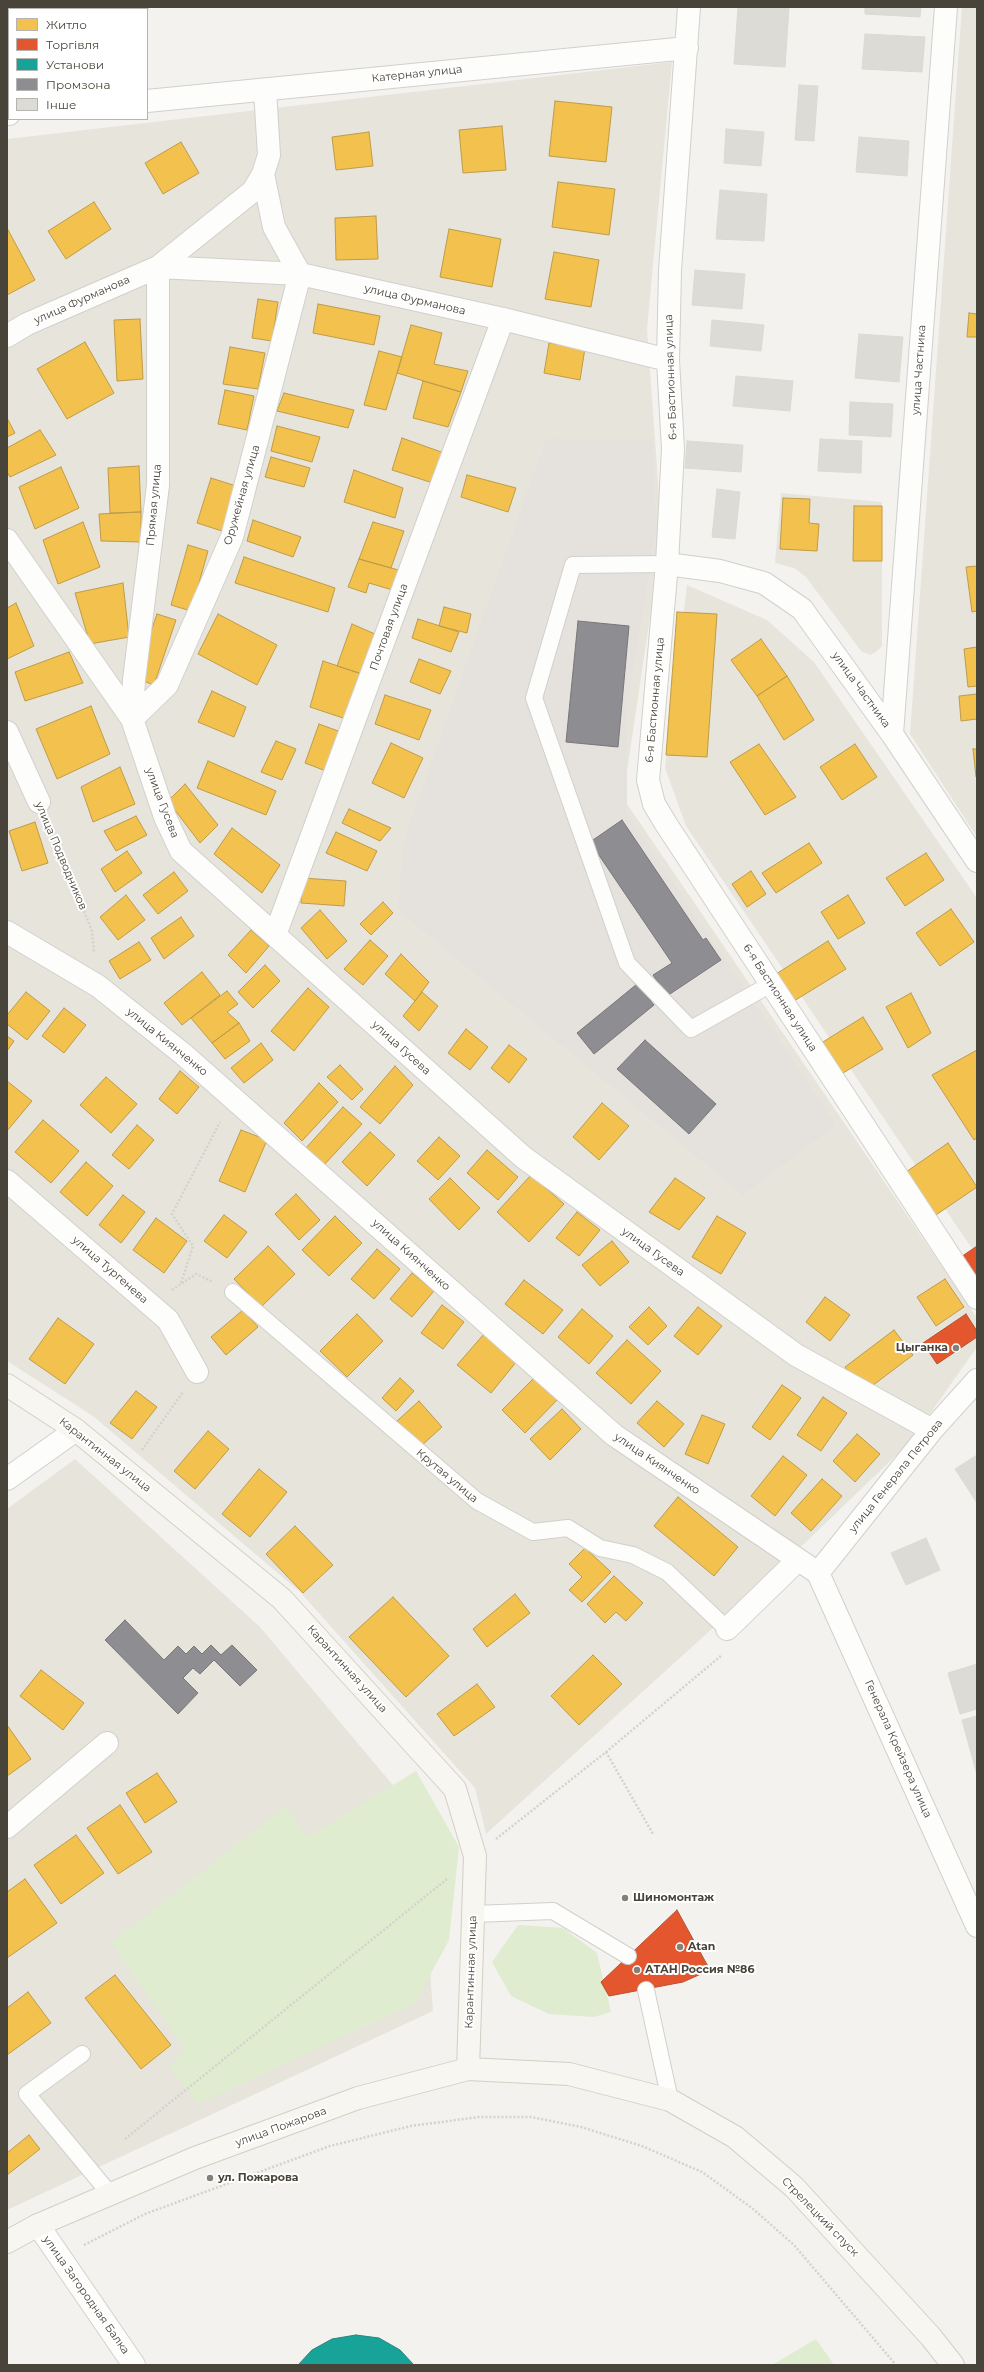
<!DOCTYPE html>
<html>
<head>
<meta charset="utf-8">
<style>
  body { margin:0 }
  #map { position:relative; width:984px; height:2372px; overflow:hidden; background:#f3f2ee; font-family:Montserrat,sans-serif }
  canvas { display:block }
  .frame { position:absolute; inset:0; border:8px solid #49443a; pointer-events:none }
  .legend { position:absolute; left:8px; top:8px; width:140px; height:112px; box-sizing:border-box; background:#fff; border:1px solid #b6b4b0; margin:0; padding:5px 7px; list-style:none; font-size:12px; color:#49443a }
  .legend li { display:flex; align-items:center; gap:8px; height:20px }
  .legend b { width:20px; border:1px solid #b6b4b0 }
</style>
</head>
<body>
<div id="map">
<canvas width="984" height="2372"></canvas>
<div class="frame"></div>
<ul class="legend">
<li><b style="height:11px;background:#f2c14e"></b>Житло</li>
<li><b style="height:11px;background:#e4572e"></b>Торгівля</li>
<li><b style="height:11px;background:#17a398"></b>Установи</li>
<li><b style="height:11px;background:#8d8d92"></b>Промзона</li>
<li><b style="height:11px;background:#dddbd6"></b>Інше</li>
</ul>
</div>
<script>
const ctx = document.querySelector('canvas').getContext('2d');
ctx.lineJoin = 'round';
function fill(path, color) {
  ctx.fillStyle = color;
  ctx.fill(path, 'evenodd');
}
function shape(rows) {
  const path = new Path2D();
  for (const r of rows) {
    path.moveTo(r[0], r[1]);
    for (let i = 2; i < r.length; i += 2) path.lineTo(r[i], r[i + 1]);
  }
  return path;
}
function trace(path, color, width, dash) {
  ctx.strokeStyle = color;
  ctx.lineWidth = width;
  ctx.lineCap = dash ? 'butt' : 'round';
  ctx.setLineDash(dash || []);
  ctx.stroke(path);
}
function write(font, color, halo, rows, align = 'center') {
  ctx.font = font + ' Montserrat,sans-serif';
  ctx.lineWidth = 4;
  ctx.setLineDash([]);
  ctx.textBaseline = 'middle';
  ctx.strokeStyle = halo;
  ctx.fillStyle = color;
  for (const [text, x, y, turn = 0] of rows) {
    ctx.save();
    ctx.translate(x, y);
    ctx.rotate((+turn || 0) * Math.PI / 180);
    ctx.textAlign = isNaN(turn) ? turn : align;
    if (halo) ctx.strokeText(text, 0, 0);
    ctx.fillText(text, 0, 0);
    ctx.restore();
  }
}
fill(shape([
  [962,7,977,7,977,837,910,734],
  [672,62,647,329,662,537,623,798,977,1318,977,1347,910,1442,780,1567,486,1834,475,1788,300,1592,93,1416,7,1361,7,139],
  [781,493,882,502,882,646,877,651,870,655,861,651,806,577,794,568,775,563],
  [687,585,767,620,814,662,977,898,977,1256,686,826,665,768],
  [75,1459,260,1627,419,1816,433,2011,7,2210,7,1509]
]), '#e7e4dc');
fill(shape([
  [546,439,653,440,656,530,627,710,627,813,836,1125,743,1195,398,910,404,840]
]), '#e5e2de');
fill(shape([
  [416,1771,459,1847,449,1940,415,2003,198,2104,170,2067,185,2049,111,1943,285,1807,308,1837],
  [518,1925,563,1928,597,1953,611,2012,594,2017,549,2014,511,1996,492,1962],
  [816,2339,834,2365,772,2365]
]), '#dfecd0');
const homes = shape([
  [555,101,612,107,606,162,549,156,555,101],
  [502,126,506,170,463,173,459,130,502,126],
  [369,132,373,166,336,170,332,137,369,132],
  [181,142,199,173,163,194,145,163,181,142],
  [558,182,615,189,609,235,552,227,558,182],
  [94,202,111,229,66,259,48,231,94,202],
  [376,216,378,259,336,260,335,218,376,216],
  [7,228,35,280,7,295,7,228],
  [449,229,501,239,492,287,440,277,449,229],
  [554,252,599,260,591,307,545,299,554,252],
  [258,299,278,302,272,341,252,338,258,299],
  [318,304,380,316,374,345,313,333,318,304],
  [969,313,977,314,977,337,967,337,969,313],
  [140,319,143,379,117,381,114,320,140,319],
  [411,325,442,333,434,364,468,371,461,392,397,373,411,325],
  [85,342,114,393,67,419,37,369,85,342],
  [549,343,585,348,580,380,544,373,549,343],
  [230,347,265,353,258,389,223,384,230,347],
  [379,351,402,357,386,410,364,405,379,351],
  [423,381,461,392,448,427,413,418,423,381],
  [225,390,254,396,247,430,218,424,225,390],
  [284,393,354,410,348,428,277,411,284,393],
  [7,418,15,433,7,437,7,418],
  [277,426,320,437,312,462,271,451,277,426],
  [40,430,56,455,10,477,7,472,7,448,40,430],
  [402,438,444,453,433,483,392,470,402,438],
  [271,457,310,468,304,487,265,477,271,457],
  [139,466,141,512,110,513,108,468,139,466],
  [61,467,79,508,35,529,19,487,61,467],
  [354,470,403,488,395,518,344,502,354,470],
  [467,475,516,488,508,512,461,497,467,475],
  [211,478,236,486,222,531,197,523,211,478],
  [783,498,810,499,809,523,819,524,817,551,780,549,783,498],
  [854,506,882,506,882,561,853,561,854,506],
  [141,512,141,542,101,541,99,514,141,512],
  [253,520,301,537,293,557,247,541,253,520],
  [83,522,100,567,58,584,43,540,83,522],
  [373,522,404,531,391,568,359,559,373,522],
  [188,545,208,551,191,611,171,605,188,545],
  [244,557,335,588,328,612,235,583,244,557],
  [359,559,402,571,396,591,369,583,366,593,348,587,359,559],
  [977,566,977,611,972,612,966,567,977,566],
  [123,583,129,637,90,644,75,593,123,583],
  [16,603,34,646,7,659,7,608,16,603],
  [444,607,471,614,467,633,439,626,444,607],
  [677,612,717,614,707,757,666,755,677,612],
  [157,614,176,620,154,685,135,678,157,614],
  [218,614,277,645,257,685,198,654,218,614],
  [418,619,459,632,451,652,412,638,418,619],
  [352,624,375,634,362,674,337,666,352,624],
  [761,639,787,676,757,696,731,660,761,639],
  [977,647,977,686,968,687,964,649,977,647],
  [69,652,83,683,25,701,15,672,69,652],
  [419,659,451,671,440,694,410,682,419,659],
  [323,661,362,674,349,720,310,707,323,661],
  [787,676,814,720,784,740,757,696,787,676],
  [212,691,246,707,234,737,198,722,212,691],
  [977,694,977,719,961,721,959,696,977,694],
  [385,695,431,710,419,740,375,724,385,695],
  [91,706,110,754,57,779,36,729,91,706],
  [319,724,341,732,326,771,305,763,319,724],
  [276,741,296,749,282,780,261,772,276,741],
  [391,743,423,758,404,798,372,783,391,743],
  [759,744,796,797,765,815,730,762,759,744],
  [855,744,877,777,842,800,820,767,855,744],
  [973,749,977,749,977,777,976,777,973,749],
  [208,761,276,791,266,815,197,788,208,761],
  [120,767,135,804,93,822,81,787,120,767],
  [185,784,218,825,200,843,168,801,185,784],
  [349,809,391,828,380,841,342,823,349,809],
  [136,816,147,835,116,851,104,831,136,816],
  [35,822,48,863,22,871,9,831,35,822],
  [232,828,280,865,262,893,214,854,232,828],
  [336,832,377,851,367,871,326,853,336,832],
  [809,843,822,863,776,893,762,873,809,843],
  [127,851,142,873,115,892,101,869,127,851],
  [926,853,944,880,905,906,886,878,926,853],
  [751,871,766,894,747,907,732,884,751,871],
  [174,872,188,891,158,914,143,895,174,872],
  [303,878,346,881,344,906,301,903,303,878],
  [126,895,145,920,118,940,100,917,126,895],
  [848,895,865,923,838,939,821,912,848,895],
  [383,902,393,913,371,935,360,924,383,902],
  [951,909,974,942,940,966,916,933,951,909],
  [320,910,347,941,327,959,301,928,320,910],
  [181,917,194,936,164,959,151,938,181,917],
  [251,930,269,946,246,973,228,955,251,930],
  [370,940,388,956,363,985,344,969,370,940],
  [828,941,846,969,794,1001,776,974,828,941],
  [139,942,151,960,120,979,109,961,139,942],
  [401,954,429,982,415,1001,385,974,401,954],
  [265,965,280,981,253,1008,238,992,265,965],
  [202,972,220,995,182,1025,164,1003,202,972],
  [308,988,329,1007,294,1051,271,1031,308,988],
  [227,991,238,1004,227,1012,239,1023,212,1043,191,1018,227,991],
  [26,992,50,1011,27,1040,7,1024,7,1015,26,992],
  [422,992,438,1006,419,1031,403,1016,422,992],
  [911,993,931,1033,908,1048,886,1007,911,993],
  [64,1008,86,1025,64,1053,42,1036,64,1008],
  [863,1017,883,1049,838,1076,818,1045,863,1017],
  [239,1023,250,1041,225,1059,212,1043,239,1023],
  [466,1029,488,1047,470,1070,448,1053,466,1029],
  [7,1036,14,1041,7,1051,7,1036],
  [261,1043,273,1060,244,1083,231,1068,261,1043],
  [509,1045,527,1059,509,1083,491,1068,509,1045],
  [977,1050,977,1138,974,1140,932,1075,977,1050],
  [340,1065,363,1089,352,1100,327,1077,340,1065],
  [395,1066,413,1085,380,1124,360,1107,395,1066],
  [180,1071,199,1087,177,1114,159,1099,180,1071],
  [106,1077,137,1104,111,1133,80,1105,106,1077],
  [7,1081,32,1101,7,1131,7,1081],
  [319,1083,338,1102,302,1141,284,1123,319,1083],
  [602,1103,629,1126,599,1160,573,1137,602,1103],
  [343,1107,362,1124,324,1165,306,1148,343,1107],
  [43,1120,79,1151,51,1183,15,1152,43,1120],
  [137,1125,154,1140,129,1169,112,1155,137,1125],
  [241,1130,267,1140,245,1192,219,1181,241,1130],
  [370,1132,395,1155,367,1186,342,1162,370,1132],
  [439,1137,460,1156,438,1180,417,1161,439,1137],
  [948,1143,977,1187,933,1217,903,1174,948,1143],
  [487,1150,518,1177,498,1200,467,1173,487,1150],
  [86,1162,113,1186,87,1216,60,1192,86,1162],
  [531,1175,564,1204,529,1242,497,1212,531,1175],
  [450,1178,480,1208,459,1230,429,1199,450,1178],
  [675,1178,705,1198,679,1230,649,1212,675,1178],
  [296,1194,320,1220,299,1240,275,1214,296,1194],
  [123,1195,145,1212,121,1243,99,1225,123,1195],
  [577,1212,600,1230,579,1256,556,1238,577,1212],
  [224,1215,247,1232,227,1258,204,1241,224,1215],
  [335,1216,362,1243,329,1276,302,1250,335,1216],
  [717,1216,746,1233,721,1274,692,1257,717,1216],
  [156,1218,187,1241,164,1273,133,1250,156,1218],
  [612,1241,629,1262,600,1286,582,1265,612,1241],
  [268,1246,295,1274,261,1307,234,1279,268,1246],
  [377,1249,400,1269,374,1299,351,1279,377,1249],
  [412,1273,434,1291,412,1317,390,1299,412,1273],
  [945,1279,964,1307,936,1326,917,1297,945,1279],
  [524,1280,563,1310,543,1334,505,1304,524,1280],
  [825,1297,850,1315,830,1341,806,1322,825,1297],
  [442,1305,464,1322,443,1349,421,1333,442,1305],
  [649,1307,667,1326,648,1345,629,1327,649,1307],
  [698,1307,722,1326,698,1355,674,1336,698,1307],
  [582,1309,613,1336,589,1364,558,1337,582,1309],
  [243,1310,258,1327,226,1355,211,1337,243,1310],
  [357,1314,383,1341,347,1377,320,1351,357,1314],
  [58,1318,94,1344,65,1384,29,1359,58,1318],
  [894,1330,913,1355,864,1392,845,1367,894,1330],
  [484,1334,517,1361,491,1393,457,1365,484,1334],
  [627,1340,661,1371,631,1404,596,1373,627,1340],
  [535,1377,558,1399,525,1433,502,1410,535,1377],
  [400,1378,414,1391,396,1411,382,1398,400,1378],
  [782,1385,801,1398,770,1440,752,1427,782,1385],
  [136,1391,157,1407,132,1439,110,1423,136,1391],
  [823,1397,847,1413,821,1451,797,1435,823,1397],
  [419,1401,442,1427,420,1447,397,1421,419,1401],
  [657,1401,684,1424,664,1447,637,1423,657,1401],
  [562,1409,581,1429,550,1460,530,1439,562,1409],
  [702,1415,725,1424,708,1464,685,1454,702,1415],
  [208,1431,229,1449,195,1489,174,1471,208,1431],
  [857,1434,880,1454,855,1482,833,1461,857,1434],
  [783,1456,807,1475,775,1516,751,1496,783,1456],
  [259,1469,287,1492,250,1537,222,1514,259,1469],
  [822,1479,842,1496,811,1531,791,1513,822,1479],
  [678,1497,738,1547,714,1576,654,1526,678,1497],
  [295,1526,333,1565,303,1593,266,1554,295,1526],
  [585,1548,611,1572,582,1602,569,1590,582,1577,569,1564,585,1548],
  [614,1576,643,1603,626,1621,616,1612,605,1623,587,1604,614,1576],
  [515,1594,530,1613,487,1647,473,1629,515,1594],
  [393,1597,449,1656,406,1697,349,1637,393,1597],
  [593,1655,622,1684,579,1725,551,1696,593,1655],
  [41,1670,84,1703,63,1730,20,1696,41,1670],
  [477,1684,495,1707,454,1736,437,1714,477,1684],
  [7,1725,31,1759,7,1776,7,1725],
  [157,1773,177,1802,145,1823,126,1793,157,1773],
  [120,1805,152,1852,118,1874,87,1828,120,1805],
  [76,1835,104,1873,61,1904,34,1865,76,1835],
  [25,1879,57,1923,7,1958,7,1892,25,1879],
  [115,1975,171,2045,141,2069,85,1998,115,1975],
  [28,1992,51,2023,7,2055,7,2008,28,1992],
  [29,2135,40,2149,7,2175,7,2153,29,2135]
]);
fill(homes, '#f2c14e');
trace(homes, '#bf9c48', 1);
const shops = shape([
  [977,1246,977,1281,961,1257,977,1246],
  [966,1314,977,1331,977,1337,937,1364,923,1343,966,1314],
  [677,1910,710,1970,683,1982,609,1996,601,1982,677,1910]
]);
fill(shops, '#e4572e');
trace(shops, '#b65132', 1);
const public = shape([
  [356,2335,379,2338,400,2350,414,2365,298,2365,312,2350,332,2339,356,2335]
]);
fill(public, '#17a398');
trace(public, '#26867c', 1);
const industry = shape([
  [578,621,629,626,618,747,566,742,578,621],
  [622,820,703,940,706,938,721,960,667,996,653,975,672,963,590,842,622,820],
  [637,984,654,1005,594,1054,577,1033,637,984],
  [645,1040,716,1104,689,1134,617,1069,645,1040],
  [125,1620,164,1660,178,1646,186,1654,194,1646,202,1654,211,1645,221,1655,232,1645,257,1670,240,1686,214,1660,200,1674,193,1668,183,1678,198,1693,178,1714,105,1640,125,1620]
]);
fill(industry, '#8d8d92');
trace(industry, '#797778', 1);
const building = shape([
  [29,7,75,7,73,9,31,9,29,7],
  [738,7,789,8,785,67,734,64,738,7],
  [865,7,921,7,920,17,865,14,865,7],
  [865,34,925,37,922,72,862,69,865,34],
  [799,85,818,86,814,141,795,140,799,85],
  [726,129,764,132,761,166,724,163,726,129],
  [859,137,909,141,907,176,856,172,859,137],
  [720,190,767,194,764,241,716,239,720,190],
  [695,270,745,274,742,309,692,305,695,270],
  [712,320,764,325,761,351,710,346,712,320],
  [859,334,903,337,899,382,855,378,859,334],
  [736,376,793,381,790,411,733,406,736,376],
  [850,402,893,404,891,437,849,435,850,402],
  [820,439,862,441,861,473,818,471,820,439],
  [687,441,743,445,741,472,685,468,687,441],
  [717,489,740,492,735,539,712,537,717,489],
  [977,1455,977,1503,955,1469,977,1455],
  [926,1538,940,1570,906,1585,891,1553,926,1538],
  [977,1664,977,1709,960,1714,948,1673,977,1664],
  [977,1716,977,1775,962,1720,977,1716]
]);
fill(building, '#dddbd6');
trace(building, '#dbd9d4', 1);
const lane = shape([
  [138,9,140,7],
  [667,564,573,565,534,698,627,963,691,1029,771,984],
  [233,1292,477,1501,533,1532,568,1528,600,1548,633,1555,667,1572,727,1629],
  [473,1914,553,1911,628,1956],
  [646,1990,670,2100],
  [82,2054,27,2094,110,2194]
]);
const street = shape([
  [689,7,670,270,668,360,673,449,667,564,648,780,654,804,666,824,977,1298],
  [147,101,687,48],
  [7,114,9,114],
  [7,336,27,324,158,267,253,191,263,174,269,155,265,90],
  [7,540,132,719,165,817,181,851,523,1157,796,1355,932,1430],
  [667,564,720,571,764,583,802,609,892,734,977,861],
  [132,719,134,680,158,485,158,267,300,274,503,319,668,360],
  [132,719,167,685,232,537,300,274,274,227,263,174],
  [7,732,39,802],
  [892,734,946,7],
  [7,932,98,986,183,1054,614,1435,818,1573],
  [275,935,503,319],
  [7,1181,168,1320,197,1372],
  [7,1479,76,1430],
  [818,1573,977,1926],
  [818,1573,932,1430,977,1380],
  [727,1629,798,1560],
  [7,1827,107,1743],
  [38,2225,134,2365]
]);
const secondary = shape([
  [7,1385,76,1430,282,1599,455,1789,475,1856,468,2069],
  [7,2242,38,2225,195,2158,358,2098,468,2069,569,2074,670,2100,735,2137,794,2187,931,2337,953,2365]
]);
trace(lane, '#d1d0cc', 18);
trace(street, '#d1d0cc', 24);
trace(secondary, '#d2cfc5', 24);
trace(shape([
  [49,826,92,931,94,953],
  [181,1283,193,1246,172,1214,220,1122],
  [172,1290,196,1274,213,1282],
  [142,1450,183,1392],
  [606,1752,653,1834],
  [496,1839,606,1752,722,1655],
  [125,2139,447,1879],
  [84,2245,145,2214,330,2146,411,2126,479,2117,531,2117,581,2127,642,2146,702,2172,752,2208,794,2245,896,2365]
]), '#d3d2cc', 2.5, [2, 2]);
trace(lane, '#fdfdfc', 16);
trace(street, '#fdfdfc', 22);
trace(secondary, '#f7f6f1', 22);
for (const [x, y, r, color] of [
  [956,1348,4,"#848179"],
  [625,1898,4,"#848179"],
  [680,1947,4,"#848179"],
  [637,1970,4,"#848179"],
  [210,2178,4,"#848179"]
]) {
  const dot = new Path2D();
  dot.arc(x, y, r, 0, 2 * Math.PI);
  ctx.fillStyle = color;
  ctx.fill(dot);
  trace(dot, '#fff', 1.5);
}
write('11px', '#49443a', '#fff', [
  ["Катерная улица",417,74,-6],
  ["улица Фурманова",82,300,-24],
  ["улица Фурманова",415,300,13],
  ["улица Частника",919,370,-86],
  ["6-я Бастионная улица",671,377,-92],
  ["Оружейная улица",242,495,-74],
  ["Прямая улица",154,505,-85],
  ["Почтовая улица",389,627,-70],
  ["улица Частника",861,690,54],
  ["6-я Бастионная улица",655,700,-85],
  ["улица Гусева",162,803,69],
  ["улица Подводников",61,856,67],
  ["6-я Бастионная улица",780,998,57],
  ["улица Киянченко",167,1042,39],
  ["улица Гусева",401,1048,42],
  ["улица Гусева",653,1252,36],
  ["улица Киянченко",411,1255,42],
  ["улица Тургенева",110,1270,41],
  ["Карантинная улица",105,1455,38],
  ["улица Киянченко",657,1464,34],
  ["Крутая улица",447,1476,40],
  ["улица Генерала Петрова",896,1476,-51],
  ["Карантинная улица",347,1669,48],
  ["Генерала Крейзера улица",898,1749,66],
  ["Карантинная улица",471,1972,-88],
  ["улица Пожарова",281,2127,-20],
  ["Стрелецкий спуск",820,2217,46],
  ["улица Загородная Балка",86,2295,55]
]);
write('bold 11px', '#49443a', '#fff', [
  ["Цыганка",948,1348,"right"],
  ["Шиномонтаж",633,1898],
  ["Atan",688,1947],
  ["АТАН Россия №86",645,1970],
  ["ул. Пожарова",218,2178]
], 'left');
</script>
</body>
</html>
